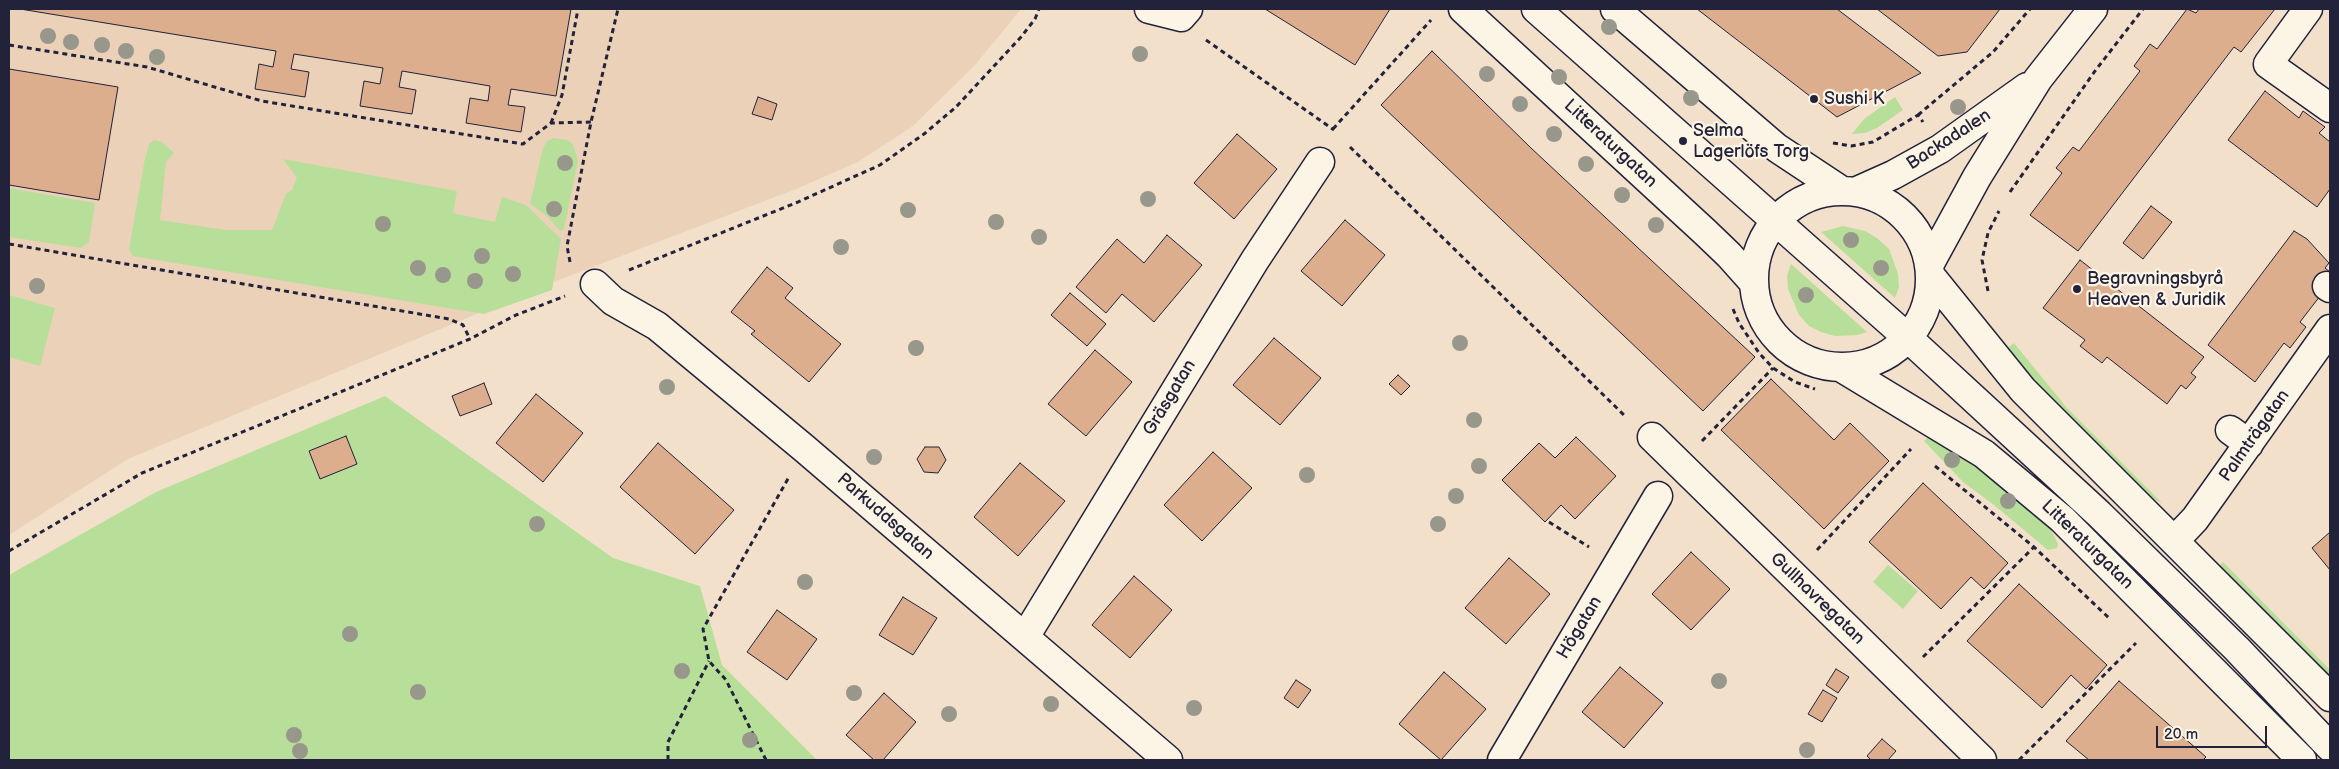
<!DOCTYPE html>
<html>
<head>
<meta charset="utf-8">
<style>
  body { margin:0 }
  #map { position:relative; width:2339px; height:769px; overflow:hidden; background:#f2e0cb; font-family:"Balsamiq Sans",sans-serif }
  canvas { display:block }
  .frame { position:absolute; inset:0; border:10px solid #22223b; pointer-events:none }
  .scale { position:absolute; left:2156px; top:726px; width:111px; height:22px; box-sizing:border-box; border:2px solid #22223b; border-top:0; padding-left:6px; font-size:15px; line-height:18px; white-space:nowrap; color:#22223b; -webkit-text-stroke:4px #fcf5e5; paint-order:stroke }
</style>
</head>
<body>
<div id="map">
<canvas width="2339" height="769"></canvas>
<div class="frame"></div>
<div class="scale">20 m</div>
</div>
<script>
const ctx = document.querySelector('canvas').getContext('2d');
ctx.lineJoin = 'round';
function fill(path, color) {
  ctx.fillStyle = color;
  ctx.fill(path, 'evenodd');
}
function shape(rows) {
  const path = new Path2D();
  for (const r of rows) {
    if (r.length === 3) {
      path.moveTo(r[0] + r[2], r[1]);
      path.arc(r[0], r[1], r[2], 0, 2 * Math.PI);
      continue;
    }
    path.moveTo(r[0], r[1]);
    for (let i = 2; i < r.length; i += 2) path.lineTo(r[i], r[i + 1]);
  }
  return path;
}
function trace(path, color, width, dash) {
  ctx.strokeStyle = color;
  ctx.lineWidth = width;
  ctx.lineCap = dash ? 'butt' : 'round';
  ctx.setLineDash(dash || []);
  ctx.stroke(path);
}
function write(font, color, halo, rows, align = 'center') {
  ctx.font = font + ' "Balsamiq Sans",sans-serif';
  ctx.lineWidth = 4.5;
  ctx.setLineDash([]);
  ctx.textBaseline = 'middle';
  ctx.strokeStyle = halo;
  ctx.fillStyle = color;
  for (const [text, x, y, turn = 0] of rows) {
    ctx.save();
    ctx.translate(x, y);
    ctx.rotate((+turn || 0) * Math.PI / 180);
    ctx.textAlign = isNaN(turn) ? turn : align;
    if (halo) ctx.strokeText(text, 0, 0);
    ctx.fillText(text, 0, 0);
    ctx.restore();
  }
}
fill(shape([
  [9,9,1021,9,975,65,913,126,858,162,796,189,551,283,128,459,9,535]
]), '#ebd1b8');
fill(shape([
  [1895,97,1903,110,1877,128,1865,133,1852,134,1864,119],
  [553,138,567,140,573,144,578,161,564,229,560,231,547,216,530,204,543,148,547,141],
  [154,140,162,142,174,153,166,162,160,220,226,230,272,230,286,194,292,190,297,178,283,159,457,191,453,213,495,222,502,197,526,205,561,239,552,290,484,314,133,256,129,250,144,163,149,144],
  [9,188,95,203,89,242,81,248,9,237],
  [1843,226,1865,231,1877,238,1889,249,1898,274,1899,287,1895,298,1821,232],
  [1791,264,1867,332,1857,335,1835,336,1821,332,1809,326,1799,315,1788,289,1787,276],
  [9,295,55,308,40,366,9,357],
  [2014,343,2067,408,2162,503,2144,494,2054,407,2006,349],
  [385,396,613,558,700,586,722,665,817,760,9,760,9,575,156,492],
  [1928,437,1967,459,2014,493,2048,523,2058,544,2057,548,2048,550,1994,505,1963,482,1924,441],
  [2223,562,2330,670,2330,685,2222,572,2220,565],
  [1888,565,1918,591,1903,609,1873,582]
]), '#b8df9a');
const building = shape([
  [20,9,571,9,556,96,511,89,508,105,525,107,521,132,466,123,470,98,488,101,490,86,402,71,399,87,416,90,412,114,360,106,364,81,380,84,383,68,294,54,291,69,309,72,305,97,255,89,259,64,273,67,276,51,20,9],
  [1265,9,1390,9,1355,65,1265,9],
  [1697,9,1837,9,1921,73,1837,117,1697,9],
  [1877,9,2000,9,1967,52,1938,56,1877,9],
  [2187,9,2196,13,2199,9,2275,9,2241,52,2234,47,2078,251,2030,215,2062,173,2056,168,2073,147,2079,151,2140,71,2134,66,2150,44,2157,49,2187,9],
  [1432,51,1531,148,1755,357,1703,411,1381,105,1432,51],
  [9,69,118,87,99,200,9,185,9,69],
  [2265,91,2299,118,2303,111,2325,127,2319,133,2330,142,2330,189,2317,207,2228,140,2265,91],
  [758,97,777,104,772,120,752,114,758,97],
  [1237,134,1277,169,1234,219,1194,183,1237,134],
  [2151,206,2172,222,2143,259,2123,243,2151,206],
  [1345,220,1385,255,1342,306,1301,271,1345,220],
  [2294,231,2307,239,2329,263,2325,268,2330,272,2330,283,2300,322,2306,327,2290,348,2284,343,2255,382,2208,345,2294,231],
  [1167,235,1202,265,1154,322,1122,294,1106,313,1076,287,1117,239,1144,263,1167,235],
  [2080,260,2204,357,2191,373,2196,377,2186,389,2181,385,2167,404,2107,357,2102,363,2080,346,2085,340,2043,308,2080,260],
  [767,267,793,288,785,298,841,344,809,382,751,334,755,331,731,312,767,267],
  [1070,293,1106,324,1087,346,1051,315,1070,293],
  [1274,338,1321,378,1280,425,1233,385,1274,338],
  [1095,350,1132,382,1086,436,1048,404,1095,350],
  [1398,375,1410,386,1401,395,1389,384,1398,375],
  [1771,379,1834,440,1850,423,1889,461,1824,529,1721,430,1771,379],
  [484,383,492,404,460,416,452,396,484,383],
  [536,394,583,433,543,482,496,443,536,394],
  [346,436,357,464,320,479,309,451,346,436],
  [1576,437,1616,476,1575,519,1561,505,1545,522,1502,480,1539,443,1555,458,1576,437],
  [658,443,734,510,695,554,620,487,658,443],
  [925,447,939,447,946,460,938,473,924,472,917,459,925,447],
  [1213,452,1252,488,1202,541,1164,505,1213,452],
  [1020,463,1065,501,1018,556,974,517,1020,463],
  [1923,483,2008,563,1984,589,1971,577,1941,609,1869,542,1923,483],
  [2330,532,2330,570,2312,548,2330,532],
  [1691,552,1730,589,1691,630,1652,594,1691,552],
  [1509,558,1550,594,1506,644,1465,608,1509,558],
  [1134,576,1172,610,1130,658,1092,625,1134,576],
  [2019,584,2107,665,2086,689,2071,675,2042,708,1967,641,2019,584],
  [903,597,937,618,913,655,879,635,903,597],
  [777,610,817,639,787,680,747,652,777,610],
  [1620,667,1663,703,1624,748,1582,712,1620,667],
  [1836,669,1849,677,1838,693,1826,685,1836,669],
  [1444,672,1486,709,1441,760,1399,724,1444,672],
  [1296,680,1311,690,1298,708,1284,698,1296,680],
  [2119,681,2206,757,2203,760,2089,760,2066,741,2119,681],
  [1823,690,1837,698,1822,722,1808,714,1823,690],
  [884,693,916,722,883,760,874,760,846,735,884,693],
  [1882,739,1896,751,1888,760,1871,760,1867,756,1882,739]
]);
fill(building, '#dcae8d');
trace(building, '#22223b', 1);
const minor = shape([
  [1149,9,1181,17,1188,9],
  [1463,9,1705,232,1729,255,1754,283],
  [1536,9,1908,338,2099,514,2237,649,2330,747],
  [1615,9,1777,148,1842,191],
  [2308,9,2268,64,2330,108],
  [1842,279,88],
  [1855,192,1893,175,1940,149,2027,87],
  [1929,265,1977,177,2038,79,2093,9],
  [1930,275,2023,390,2330,697],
  [595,284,613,301,657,326,805,449,1168,760],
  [2327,286,2330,288],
  [1842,368,1984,454,2062,519,2302,760],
  [2230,430,2249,444],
  [1652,437,1982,760],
  [2175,540,2195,519,2330,329],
  [1025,637,1255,260,1320,162],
  [1502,760,1658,496]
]);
trace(minor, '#22223b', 31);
trace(shape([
  [1206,40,1334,130],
  [9,45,147,67,262,101,523,144,551,123,591,122],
  [1918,115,1993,52,2030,9],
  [551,123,562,95,578,9],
  [1333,129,1431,20],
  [1833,143,1851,146,1873,142,1918,115,1923,122],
  [1350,147,1626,417],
  [2010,192,2095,71,2143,9],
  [9,244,449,319,463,325,470,339],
  [570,262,567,246,591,122,618,9],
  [629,270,798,202,880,165,924,134,956,107,1021,37,1035,19,1039,9],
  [1988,291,1982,260,1988,233,1999,211],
  [1733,309,1739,323,1759,353,1773,368,1795,382,1815,389],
  [1702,441,1773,368],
  [1935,466,2034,547,2109,618],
  [1549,522,1589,547],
  [1817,550,1911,449],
  [9,551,142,473,470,339,516,315,565,296],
  [1923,657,2034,547],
  [668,760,668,742,709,661],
  [766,760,726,680,709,661,703,629,789,477],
  [2019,760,2136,643]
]), '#22223b', 3, [5, 4]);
trace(minor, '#fcf5e5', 28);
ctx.fillStyle = '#98978c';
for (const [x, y] of [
  [1609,27],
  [48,36],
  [71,42],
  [102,45],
  [126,51],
  [1140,54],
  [157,57],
  [1487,74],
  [1559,77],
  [1691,98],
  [1520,104],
  [1958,107],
  [1554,134],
  [1750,151],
  [565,163],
  [1586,164],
  [1622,195],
  [1148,199],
  [554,209],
  [908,210],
  [996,222],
  [383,224],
  [1656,225],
  [1039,237],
  [1851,240],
  [841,247],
  [482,256],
  [418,268],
  [1881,268],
  [513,274],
  [443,275],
  [475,281],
  [37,286],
  [1806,295],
  [1460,343],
  [916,348],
  [667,387],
  [1474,420],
  [874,457],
  [1952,460],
  [1479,466],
  [1307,475],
  [1456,496],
  [2008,501],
  [537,524],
  [1438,524],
  [805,582],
  [350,634],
  [682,671],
  [1719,681],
  [418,692],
  [854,693],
  [1051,704],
  [1194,708],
  [949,714],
  [294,735],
  [750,740],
  [1807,750],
  [300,751]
]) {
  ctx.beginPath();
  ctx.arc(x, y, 8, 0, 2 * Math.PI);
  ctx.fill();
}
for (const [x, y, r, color] of [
  [1814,99,5,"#22223b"],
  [1683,141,5,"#22223b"],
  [2077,289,5,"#22223b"]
]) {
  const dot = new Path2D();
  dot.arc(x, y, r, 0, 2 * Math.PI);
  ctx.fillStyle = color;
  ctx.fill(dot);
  trace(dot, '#fcf5e5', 2);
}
write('18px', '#22223b', '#fcf5e5', [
  ["Sushi K",1824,99],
  ["Selma",1693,131],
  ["Lagerlöfs Torg",1693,152],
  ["Begravningsbyrå",2087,279],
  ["Heaven & Juridik",2087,300]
], 'left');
write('18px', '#22223b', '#fcf5e5', [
  ["Backadalen",1949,140,-33],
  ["Litteraturgatan",1610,144,43],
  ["Gräsgatan",1170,398,-59],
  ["Palmträgatan",2255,436,-55],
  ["Parkuddsgatan",885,517,41],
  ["Litteraturgatan",2087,545,44],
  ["Gullhavregatan",1817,599,44],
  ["Högatan",1580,628,-59]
]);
</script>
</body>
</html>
